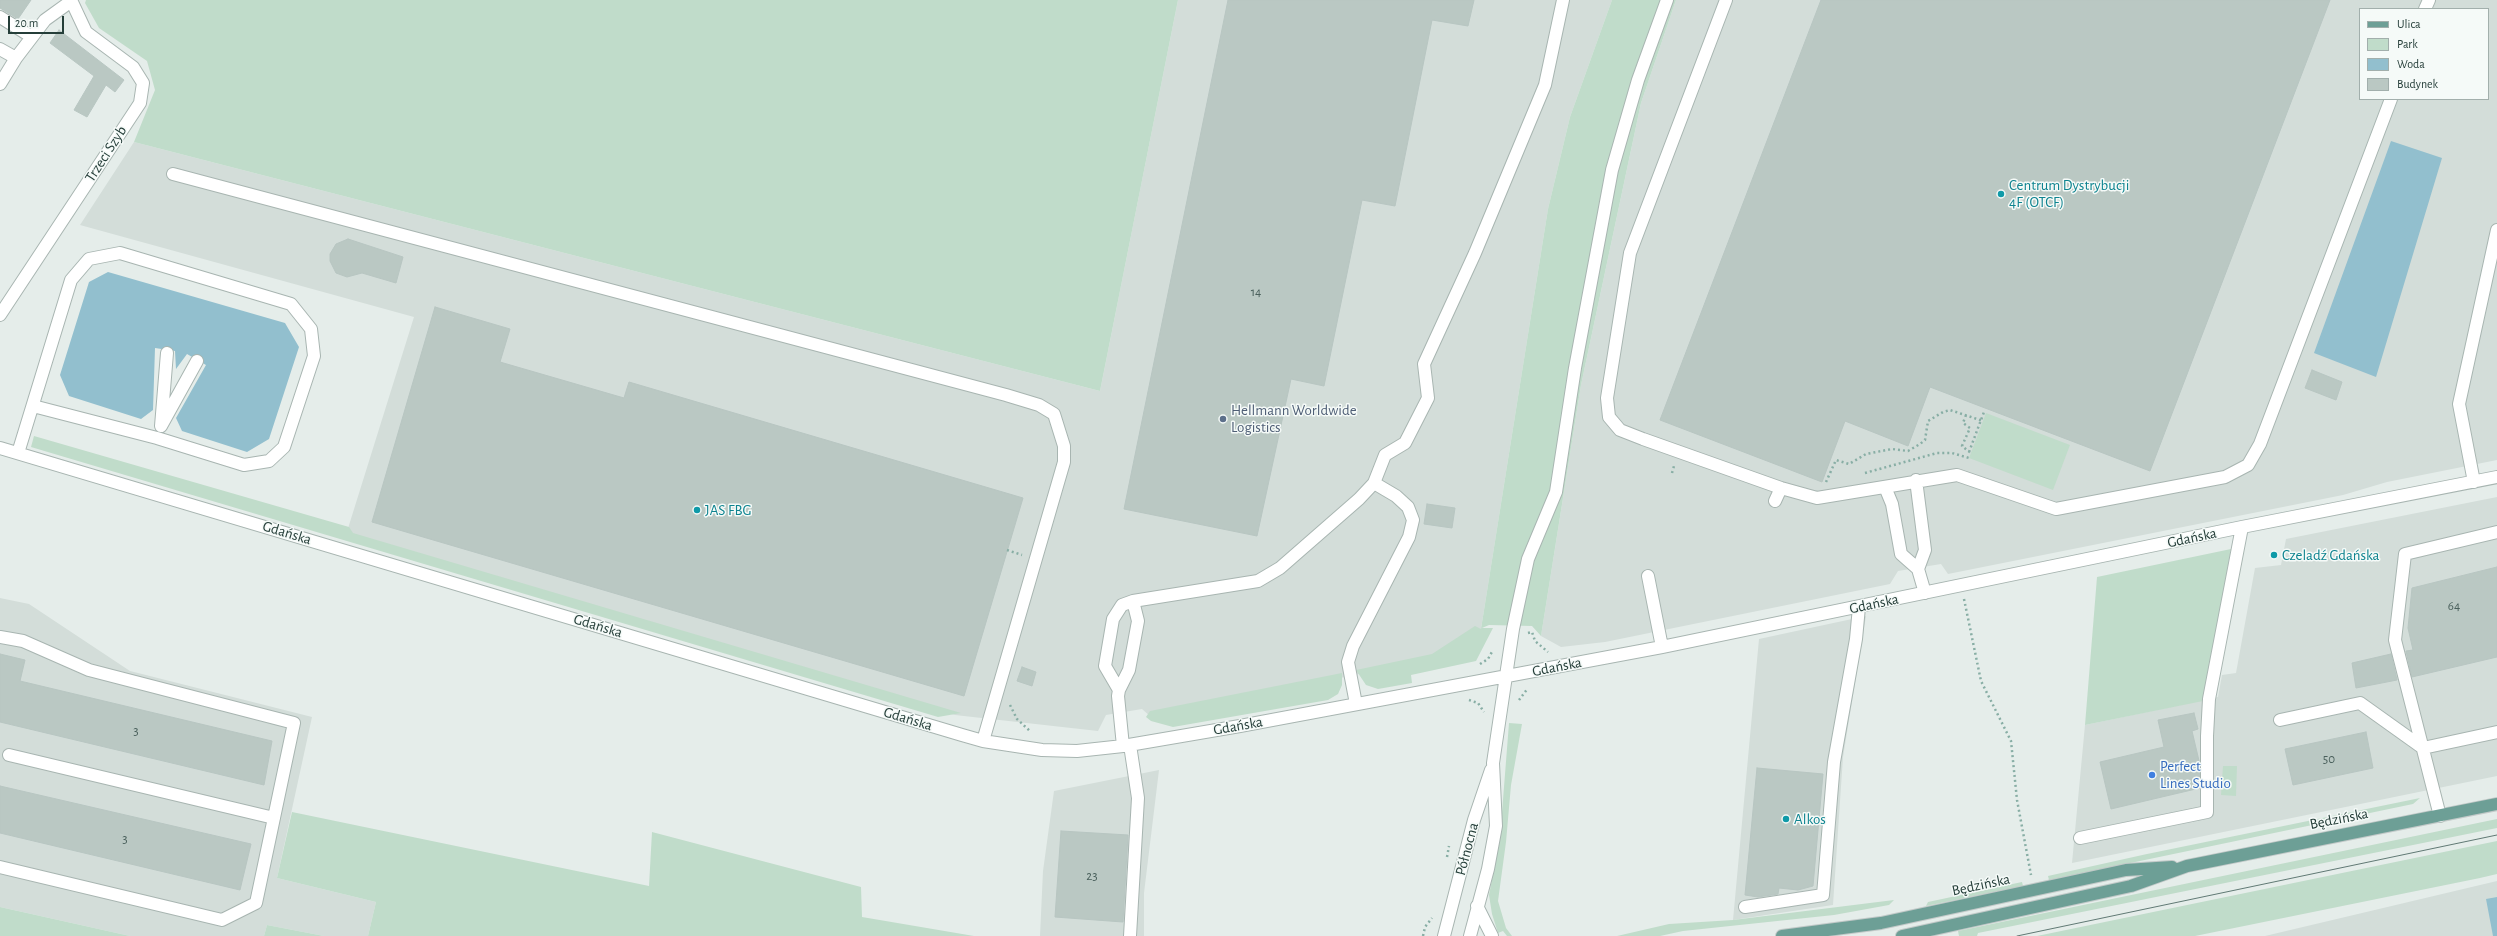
<!DOCTYPE html>
<html>
<head>
<meta charset="utf-8">
<style>
  body { margin:0 }
  #map { position:relative; width:2497px; height:936px; overflow:hidden; background:#e5edea; font-family:"Alegreya Sans",sans-serif }
  canvas { display:block }
  .legend { position:absolute; left:2359px; top:8px; width:130px; height:92px; box-sizing:border-box; background:#f5faf8; border:1px solid #a2afac; margin:0; padding:5px 7px; list-style:none; font-size:12px; color:#253e39 }
  .legend li { display:flex; align-items:center; gap:8px; height:20px }
  .legend b { width:20px; border:1px solid #a2afac }
  .scale { position:absolute; left:8px; top:16px; width:56px; height:18px; box-sizing:border-box; border:2px solid #253e39; border-top:0; padding-left:5px; font-size:12px; line-height:14px; white-space:nowrap; color:#253e39; -webkit-text-stroke:3px #f5faf8; paint-order:stroke }
</style>
</head>
<body>
<div id="map">
<canvas width="2497" height="936"></canvas>
<ul class="legend">
<li><b style="height:5px;background:#6d9f96"></b>Ulica</li>
<li><b style="height:11px;background:#c0dcca"></b>Park</li>
<li><b style="height:11px;background:#92bfce"></b>Woda</li>
<li><b style="height:11px;background:#bac8c3"></b>Budynek</li>
</ul>
<div class="scale">20 m</div>
</div>
<script>
const ctx = document.querySelector('canvas').getContext('2d');
ctx.lineJoin = 'round';
function fill(path, color) {
  ctx.fillStyle = color;
  ctx.fill(path, 'evenodd');
}
function shape(rows) {
  const path = new Path2D();
  for (const r of rows) {
    path.moveTo(r[0], r[1]);
    for (let i = 2; i < r.length; i += 2) path.lineTo(r[i], r[i + 1]);
  }
  return path;
}
function trace(path, color, width, dash) {
  ctx.strokeStyle = color;
  ctx.lineWidth = width;
  ctx.lineCap = dash ? 'butt' : 'round';
  ctx.setLineDash(dash || []);
  ctx.stroke(path);
}
function write(font, color, halo, rows, align = 'center') {
  ctx.font = font + ' "Alegreya Sans",sans-serif';
  ctx.lineWidth = 3;
  ctx.setLineDash([]);
  ctx.textBaseline = 'middle';
  ctx.strokeStyle = halo;
  ctx.fillStyle = color;
  for (const [text, x, y, turn = 0] of rows) {
    ctx.save();
    ctx.translate(x, y);
    ctx.rotate((+turn || 0) * Math.PI / 180);
    ctx.textAlign = isNaN(turn) ? turn : align;
    if (halo) ctx.strokeText(text, 0, 0);
    ctx.fillText(text, 0, 0);
    ctx.restore();
  }
}
fill(shape([
  [1178,0,1612,0,1570,117,1548,209,1481,629,1437,658,1151,717,1142,709,1106,715,1098,731,955,715,345,538,414,317,80,225,134,142,1100,391],
  [1676,0,2497,0,2497,460,2387,482,2343,495,1948,574,1941,564,1898,571,1890,584,1605,642,1561,647,1541,636,1581,385,1641,103],
  [2360,9,2488,9,2488,99,2360,99],
  [2497,497,2497,776,2072,863,2085,725,2218,697,2222,675,2236,673,2255,568,2281,565,2286,539],
  [0,598,29,604,130,671,312,717,277,878,376,902,368,936,324,936,267,925,264,936,130,936,0,907],
  [1866,616,1843,757,1833,905,1733,920,1759,639],
  [1159,770,1144,893,1144,936,1040,936,1043,871,1054,791],
  [2497,881,2497,936,2265,936]
]), '#d3ddd9');
fill(shape([
  [86,0,1178,0,1100,391,134,142,155,90,147,61,99,28,85,3],
  [1612,0,1676,0,1641,103,1581,385,1541,636,1532,626,1489,625,1482,628,1493,628,1476,661,1411,675,1412,683,1378,689,1366,685,1356,670,1432,654,1475,626,1481,629,1548,209,1570,117],
  [1986,413,2070,445,2053,490,1969,458],
  [34,436,349,527,353,533,961,713,938,717,31,447],
  [2231,549,2203,701,2085,725,2097,577],
  [1342,673,1342,685,1338,694,1328,700,1173,727,1151,721,1146,717,1150,711],
  [1509,723,1522,724,1511,785,1506,842,1498,901,1506,928,1512,936,1507,936,1503,931,1498,933,1492,914,1489,895,1500,838],
  [2223,766,2237,766,2236,796,2221,795],
  [2420,798,2413,804,2049,880,2048,876,2147,854],
  [292,812,649,886,652,832,861,887,862,917,974,936,368,936,376,902,277,878],
  [2497,819,2497,828,1978,933,1977,936,1959,936,1958,931],
  [2497,841,2497,874,2480,878,2195,936,2037,936],
  [2022,882,2023,886,1926,906,1928,902],
  [1894,900,1889,905,1834,915,1683,931,1660,936,1617,936,1669,924,1733,920],
  [0,907,130,936,0,936],
  [267,925,324,936,264,936]
]), '#c0dcca');
fill(shape([
  [2391,141,2442,158,2376,377,2314,353],
  [108,272,285,323,299,347,269,439,247,452,182,431,176,418,206,365,187,354,176,369,175,351,155,348,153,410,141,419,69,396,60,375,89,282],
  [2497,897,2497,936,2493,936,2486,899]
]), '#92bfce');
const building = shape([
  [0,0,31,0,18,19,0,8,0,0],
  [1228,0,1474,0,1468,26,1432,20,1395,206,1362,200,1324,386,1291,379,1257,536,1124,509,1228,0],
  [1821,0,2330,0,2150,471,1930,387,1908,446,1845,421,1822,482,1660,420,1821,0],
  [59,30,124,80,115,92,106,85,87,117,74,110,94,76,50,43,59,30],
  [348,239,403,257,396,283,362,273,347,277,336,273,330,261,330,254,336,244,348,239],
  [435,307,510,329,500,362,624,398,629,382,1023,498,964,696,372,522,435,307],
  [2312,370,2342,382,2336,400,2305,388,2312,370],
  [1427,504,1455,508,1452,528,1424,524,1427,504],
  [2497,567,2497,657,2412,677,2406,651,2413,650,2408,628,2412,588,2497,567],
  [0,654,25,660,20,681,272,741,264,785,0,722,0,654],
  [2391,654,2397,680,2356,688,2352,663,2391,654],
  [1022,667,1036,672,1032,686,1017,681,1022,667],
  [2194,713,2198,729,2192,731,2200,765,2200,788,2111,809,2100,762,2164,747,2158,720,2194,713],
  [2366,732,2373,768,2293,785,2285,749,2366,732],
  [1757,768,1823,774,1813,886,1798,890,1779,888,1778,894,1758,897,1745,895,1757,768],
  [0,786,251,844,240,890,0,833,0,786],
  [1061,831,1128,835,1123,922,1055,917,1061,831]
]);
fill(building, '#bac8c3');
trace(building, '#b8c6c2', 1);
const minor = shape([
  [1726,0,1630,253,1607,398,1609,417,1620,430,1643,439,1781,488,1817,498,1957,475,2056,509,2225,477,2248,465,2260,444,2391,99],
  [2425,9,2429,0],
  [0,17,32,37],
  [0,49,16,58,45,20,70,2],
  [0,84,16,58],
  [173,174,1006,395,1039,405,1054,414,1064,446,1064,462,983,741],
  [0,315,140,103,143,83,133,67,86,32,71,0],
  [167,353,161,426,197,361],
  [0,448,962,735,983,741,1042,750,1077,751,1123,746,1240,726,1662,647,2242,527,2497,477],
  [18,453,71,280,89,259,120,253,291,304,311,329,314,356,284,447,269,461,244,465,157,438,33,406],
  [1916,480,1925,550,1918,569],
  [2474,482,2459,404,2497,230],
  [1885,487,1892,504,1901,554,1918,569,1925,593],
  [1775,501,1781,488],
  [1648,576,1662,647],
  [0,637,23,641,89,670,294,723,256,903,222,920,0,867],
  [1119,690,1105,666,1113,619,1122,605,1133,601,1258,581,1280,568,1359,499,1374,483,1385,455,1405,443,1428,398,1424,364,1475,253,1545,85,1563,0],
  [1356,704,1348,662,1353,646,1409,537,1413,520,1408,507,1396,496,1374,483],
  [2280,720,2360,703,2423,748,2497,732],
  [1130,745,1138,798,1130,936],
  [1123,746,1118,696,1119,690,1129,670,1138,621,1133,601],
  [9,755,274,818],
  [2440,816,2395,640,2405,554,2497,532],
  [2080,838,2207,812,2207,736,2209,699,2242,527],
  [1477,906,1492,936],
  [1745,907,1823,895,1834,762,1856,639,1859,607],
  [1444,936,1474,820,1491,770],
  [1470,936,1488,869,1496,826,1493,763,1513,629,1528,559,1556,492,1575,368,1612,170,1638,80,1667,0]
]);
const major = shape([
  [1782,936,1881,923,2126,870,2172,867],
  [1902,936,2131,886,2187,866,2497,804]
]);
trace(minor, '#a8b5b1', 14);
trace(major, '#c2c9c8', 14);
trace(shape([
  [1966,415,1963,423,1970,428,1962,446,1971,453],
  [1969,452,1984,412],
  [1672,473,1674,466],
  [1865,473,1937,453,1952,453,1969,458],
  [1826,482,1836,460,1849,464,1866,454,1892,449,1908,451,1920,444,1925,440,1928,421,1943,412,1950,410,1983,421],
  [1007,550,1022,555],
  [1964,599,1981,681,2011,741,2017,800,2031,875],
  [1528,633,1532,632,1535,641,1548,652],
  [1480,664,1488,659,1493,650],
  [1469,700,1478,703,1484,712],
  [1519,700,1528,688],
  [1010,705,1017,719,1031,732],
  [1447,857,1449,846],
  [1423,936,1425,927,1432,918]
]), '#88aea5', 2.5, [2, 3]);
trace(minor, '#fff', 12);
trace(major, '#6d9f96', 12);
trace(shape([
  [2017,936,2497,835]
]), '#607974', 1);
for (const [x, y, r, color] of [
  [2001,194,4,"#0f9aa8"],
  [1223,419,4,"#5c6f8a"],
  [697,510,4,"#0f9aa8"],
  [2274,555,4,"#0f9aa8"],
  [2152,775,4,"#3f7fe0"],
  [1786,819,4,"#0f9aa8"]
]) {
  const dot = new Path2D();
  dot.arc(x, y, r, 0, 2 * Math.PI);
  ctx.fillStyle = color;
  ctx.fill(dot);
  trace(dot, '#f5faf8', 1.5);
}
write('13px', '#4a605c', null, [
  ["14",1256,292],
  ["64",2454,606],
  ["3",136,731],
  ["50",2329,759],
  ["3",125,839],
  ["23",1092,876]
]);
write('15px', '#253e39', '#f5faf8', [
  ["Trzeci Szyb",106,154,-57],
  ["Gdańska",287,533,17],
  ["Gdańska",2192,538,-12],
  ["Gdańska",1874,604,-12],
  ["Gdańska",598,626,17],
  ["Gdańska",1557,667,-11],
  ["Gdańska",908,719,17],
  ["Gdańska",1238,726,-10],
  ["Będzińska",2339,819,-11],
  ["Północna",1467,849,-75],
  ["Będzińska",1981,885,-12]
]);
write('15px', '#0d838f', '#f5faf8', [
  ["Centrum Dystrybucji",2009,185],
  ["4F (OTCF)",2009,202],
  ["JAS FBG",705,510],
  ["Czeladź Gdańska",2282,555],
  ["Alkos",1794,819]
], 'left');
write('15px', '#4e5e75', '#f5faf8', [
  ["Hellmann Worldwide",1231,410],
  ["Logistics",1231,427]
], 'left');
write('15px', '#366cbe', '#f5faf8', [
  ["Perfect",2160,766],
  ["Lines Studio",2160,783]
], 'left');
</script>
</body>
</html>
